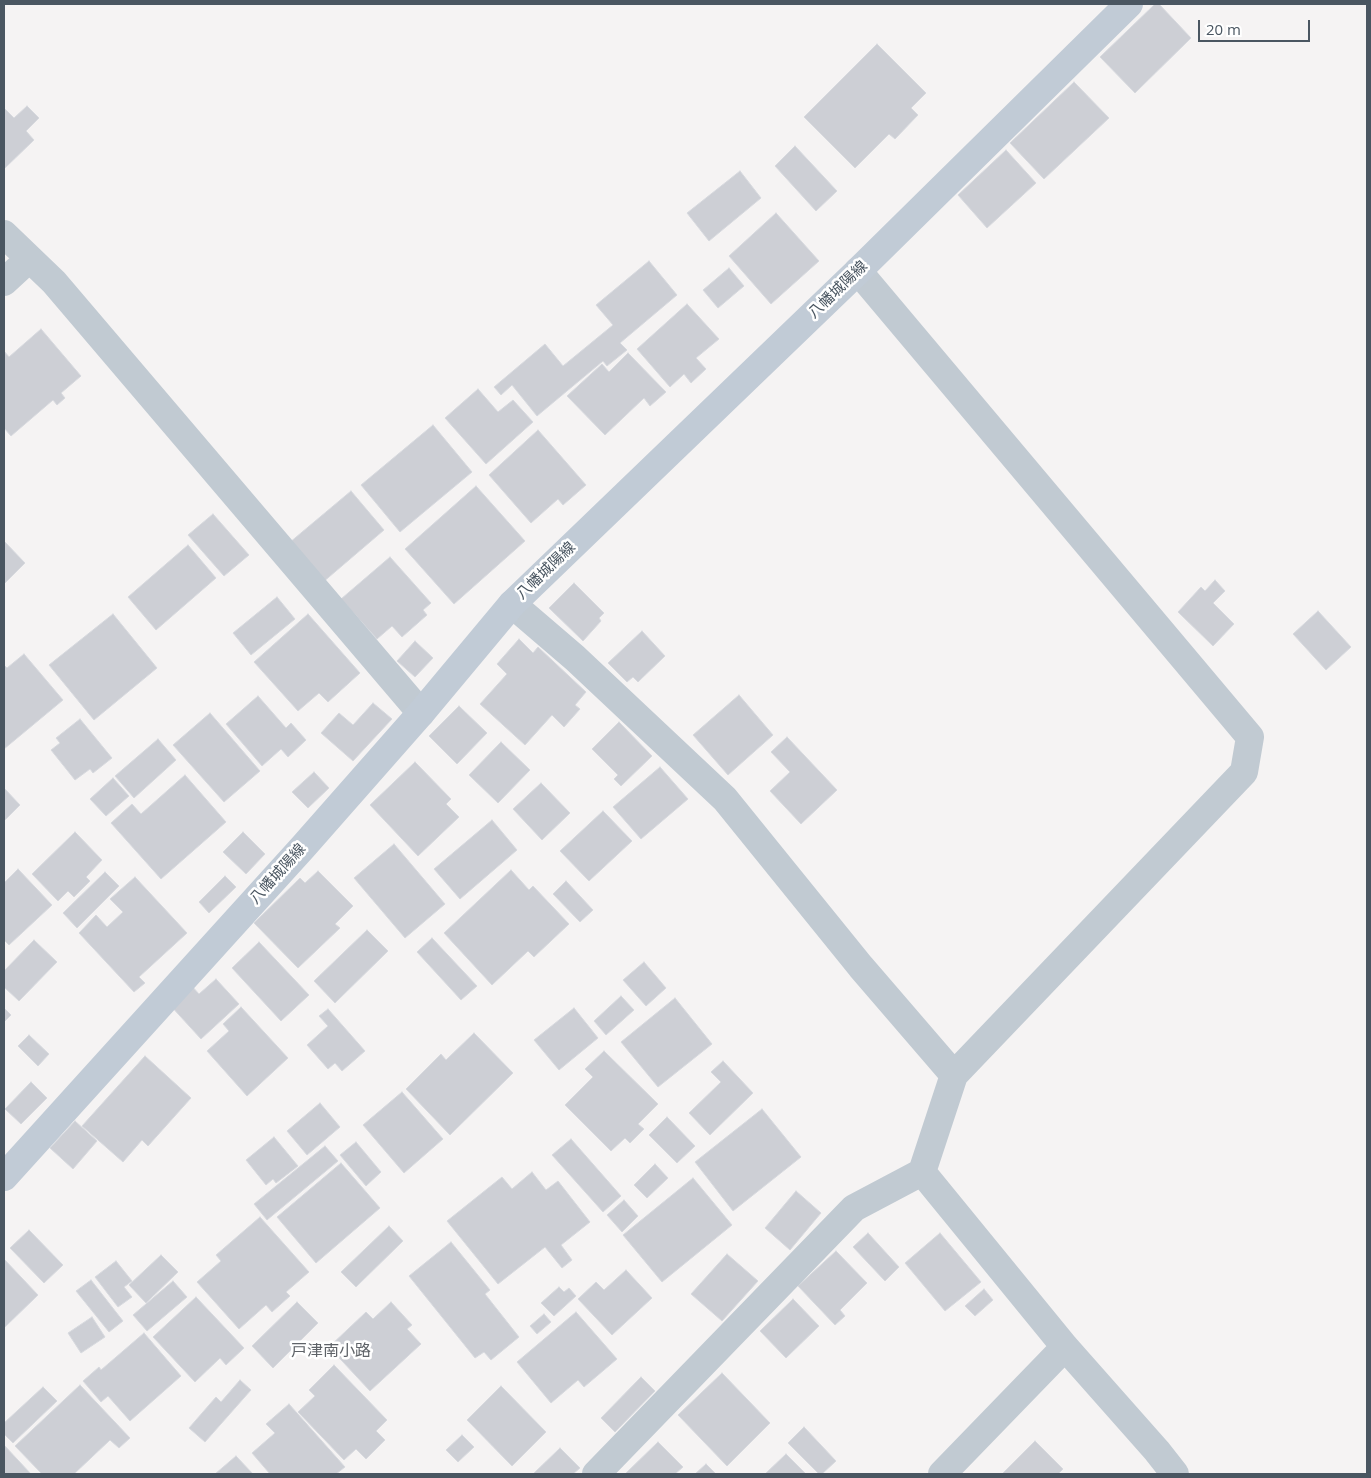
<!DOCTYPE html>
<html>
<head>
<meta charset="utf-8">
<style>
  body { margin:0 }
  #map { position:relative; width:1371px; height:1478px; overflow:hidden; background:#f5f3f3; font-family:"Open Sans",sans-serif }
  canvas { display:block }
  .frame { position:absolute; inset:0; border:5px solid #4a5661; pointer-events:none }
  .scale { position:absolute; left:1198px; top:20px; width:112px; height:22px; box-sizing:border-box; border:2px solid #4a5661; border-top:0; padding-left:6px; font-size:15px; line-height:18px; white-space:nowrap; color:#4a5661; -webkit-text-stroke:4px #fff; paint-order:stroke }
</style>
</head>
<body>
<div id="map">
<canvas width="1371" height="1478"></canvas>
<div class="frame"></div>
<div class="scale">20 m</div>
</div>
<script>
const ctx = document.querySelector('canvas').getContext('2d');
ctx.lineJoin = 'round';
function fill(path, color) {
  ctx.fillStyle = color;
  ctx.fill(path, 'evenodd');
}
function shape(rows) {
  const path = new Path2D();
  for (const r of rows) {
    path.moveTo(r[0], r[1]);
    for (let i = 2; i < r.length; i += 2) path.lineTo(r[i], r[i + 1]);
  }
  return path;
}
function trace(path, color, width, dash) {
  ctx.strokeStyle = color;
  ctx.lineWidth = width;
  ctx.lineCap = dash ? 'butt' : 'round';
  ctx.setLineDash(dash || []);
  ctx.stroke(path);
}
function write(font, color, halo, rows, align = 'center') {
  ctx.font = font + ' "Open Sans","Noto Sans JP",sans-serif';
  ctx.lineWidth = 5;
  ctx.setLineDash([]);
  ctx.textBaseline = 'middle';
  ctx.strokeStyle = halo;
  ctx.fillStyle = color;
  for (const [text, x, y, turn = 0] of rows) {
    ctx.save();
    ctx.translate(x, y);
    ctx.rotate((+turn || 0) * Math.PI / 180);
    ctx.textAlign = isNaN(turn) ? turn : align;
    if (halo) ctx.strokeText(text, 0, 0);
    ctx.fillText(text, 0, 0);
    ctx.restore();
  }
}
const building = shape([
  [1155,4,1159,4,1191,38,1135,93,1100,57,1155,4],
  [877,44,926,93,911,108,918,115,895,139,889,134,855,168,804,117,877,44],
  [1074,82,1109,118,1044,179,1010,143,1074,82],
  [27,106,39,118,26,131,34,140,4,169,4,108,14,118,27,106],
  [795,146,837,191,816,211,775,166,795,146],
  [1006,150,1036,183,987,228,958,195,1006,150],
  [740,171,761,198,709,241,687,213,740,171],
  [776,213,819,261,771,304,729,256,776,213],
  [649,261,677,295,620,343,627,350,607,366,603,361,537,416,512,385,501,395,494,387,545,344,563,366,613,325,596,305,649,261],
  [729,268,744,286,718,308,703,290,729,268],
  [687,304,719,339,696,358,706,369,691,383,684,374,670,387,637,349,687,304],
  [41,329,81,376,61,393,65,398,57,405,53,400,11,436,4,428,4,351,9,357,41,329],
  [628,353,666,392,650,406,644,398,605,435,567,396,602,364,609,372,628,353],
  [478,389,498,412,513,400,533,422,486,464,445,418,478,389],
  [433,425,472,472,400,532,361,485,433,425],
  [538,430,586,485,563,505,558,499,531,523,489,475,538,430],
  [476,486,525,541,454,604,405,549,476,486],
  [351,491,384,530,322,583,289,543,351,491],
  [213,514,249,555,224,576,188,535,213,514],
  [4,541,25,563,5,583,4,581,4,541],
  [188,545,216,578,156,630,128,597,188,545],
  [390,557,431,603,423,610,427,615,402,637,392,626,377,639,341,599,390,557],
  [1215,580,1225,591,1213,603,1234,624,1213,646,1178,612,1201,587,1205,591,1215,580],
  [574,583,604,613,599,618,601,621,583,641,549,608,574,583],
  [277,597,295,619,251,655,233,633,277,597],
  [1318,611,1351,647,1326,670,1293,634,1318,611],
  [113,614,157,668,94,720,49,665,113,614],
  [308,614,360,673,328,702,319,693,298,711,254,662,308,614],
  [642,631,665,656,638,682,633,677,627,682,608,663,642,631],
  [519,639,533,653,538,647,586,692,575,705,580,709,564,727,552,715,525,745,480,704,507,674,497,664,519,639],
  [415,641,433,658,415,677,397,661,415,641],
  [24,654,63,700,4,749,4,665,7,668,24,654],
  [739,695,773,735,728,775,693,735,739,695],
  [258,696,286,728,291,723,306,740,288,757,281,749,262,766,226,724,258,696],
  [373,703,392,719,353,761,321,733,339,713,353,725,373,703],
  [459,706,487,733,457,764,429,736,459,706],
  [210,713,260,771,224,802,173,745,210,713],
  [80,719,112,758,93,773,90,769,75,780,51,750,60,743,56,738,80,719],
  [619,722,652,756,621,786,614,779,618,775,592,749,619,722],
  [787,737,837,790,801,824,770,791,790,772,771,752,787,737],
  [158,739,176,760,134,798,115,776,158,739],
  [501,742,530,770,498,803,469,775,501,742],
  [415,762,451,799,446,804,459,817,418,856,370,805,415,762],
  [660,767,688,799,641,839,613,807,660,767],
  [314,772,329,788,308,808,292,792,314,772],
  [185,775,226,822,161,879,111,823,132,804,141,814,185,775],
  [113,778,129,796,106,816,90,799,113,778],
  [541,783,570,813,542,840,513,809,541,783],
  [4,788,20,805,5,820,4,819,4,788],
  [603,811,632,841,589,881,560,851,603,811],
  [492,820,517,850,460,899,434,869,492,820],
  [75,832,102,860,86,877,90,881,74,897,68,891,58,901,32,874,75,832],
  [243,832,265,854,246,874,223,852,243,832],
  [394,844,445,904,405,938,354,878,394,844],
  [18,869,52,905,9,945,4,940,4,883,18,869],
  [511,870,529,890,533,886,569,924,534,957,528,951,492,985,444,933,511,870],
  [318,871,353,906,335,924,340,928,298,968,254,923,300,878,305,883,318,871],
  [105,872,119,886,77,928,63,913,105,872],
  [225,876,236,887,209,913,199,902,225,876],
  [135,877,187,933,139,977,145,983,134,992,79,933,96,915,107,927,123,912,110,899,135,877],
  [566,881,593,910,580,922,553,894,566,881],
  [367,930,388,951,335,1003,314,981,367,930],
  [432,938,477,986,461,1000,417,952,432,938],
  [34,940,57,962,19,1001,4,987,4,971,34,940],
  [259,942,309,995,281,1021,232,968,259,942],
  [644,962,666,988,646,1006,623,980,644,962],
  [216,979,239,1004,201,1039,169,1004,191,985,199,994,216,979],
  [621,996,634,1010,606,1035,594,1021,621,996],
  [675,998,712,1044,658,1087,621,1042,675,998],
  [241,1007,288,1058,247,1096,207,1051,229,1031,223,1024,241,1007],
  [4,1008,11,1015,4,1022,4,1008],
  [574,1008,598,1038,559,1070,534,1040,574,1008],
  [328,1009,365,1051,342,1071,335,1063,328,1069,307,1045,328,1026,319,1016,328,1009],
  [474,1033,513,1073,450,1135,406,1089,441,1054,446,1060,474,1033],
  [29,1035,49,1054,38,1066,18,1046,29,1035],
  [604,1051,658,1104,638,1124,644,1129,630,1143,625,1138,611,1151,565,1105,593,1077,585,1069,604,1051],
  [145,1056,191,1098,148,1146,142,1140,123,1162,82,1126,145,1056],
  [723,1061,753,1093,710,1135,689,1113,721,1082,711,1072,723,1061],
  [31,1082,47,1098,21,1124,5,1109,31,1082],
  [402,1092,443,1139,404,1173,363,1125,402,1092],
  [320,1103,340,1127,307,1155,287,1131,320,1103],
  [762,1109,801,1157,733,1211,695,1162,762,1109],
  [667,1117,695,1146,677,1163,649,1135,667,1117],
  [75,1121,97,1141,73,1169,50,1148,75,1121],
  [274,1137,298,1166,276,1183,273,1179,266,1185,246,1160,274,1137],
  [571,1139,621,1196,603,1212,552,1155,571,1139],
  [356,1142,381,1172,366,1186,340,1155,356,1142],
  [325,1146,338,1161,267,1220,254,1204,325,1146],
  [341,1163,380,1208,316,1263,277,1217,341,1163],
  [655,1164,668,1178,647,1198,634,1185,655,1164],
  [532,1172,546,1190,558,1181,590,1222,561,1245,572,1260,562,1268,545,1247,498,1284,447,1221,502,1177,512,1189,532,1172],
  [693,1178,732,1225,662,1282,623,1235,693,1178],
  [796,1191,821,1213,790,1250,765,1228,796,1191],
  [624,1200,638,1216,622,1232,607,1215,624,1200],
  [260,1217,309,1272,286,1292,290,1296,272,1312,266,1305,239,1329,197,1282,221,1261,216,1255,260,1217],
  [389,1226,403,1241,356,1287,341,1272,389,1226],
  [29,1230,63,1265,44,1283,10,1248,29,1230],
  [868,1233,899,1267,885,1281,853,1247,868,1233],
  [940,1233,981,1282,945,1311,905,1263,940,1233],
  [451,1242,490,1290,485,1294,519,1337,491,1360,484,1352,475,1358,409,1276,451,1242],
  [836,1251,867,1283,840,1310,845,1316,835,1325,798,1286,836,1251],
  [727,1254,758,1281,722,1321,691,1294,727,1254],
  [161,1255,178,1272,146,1303,129,1285,161,1255],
  [4,1259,38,1295,4,1328,4,1259],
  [116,1261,132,1281,124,1287,132,1297,118,1307,95,1277,116,1261],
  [626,1270,652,1298,612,1335,578,1299,596,1282,604,1290,626,1270],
  [91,1280,123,1321,109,1332,76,1291,91,1280],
  [173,1281,187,1297,147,1331,133,1315,173,1281],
  [559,1287,564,1292,569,1288,576,1296,554,1316,541,1303,559,1287],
  [984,1289,993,1300,975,1316,965,1306,984,1289],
  [196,1297,244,1348,226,1365,220,1358,195,1382,153,1337,196,1297],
  [793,1299,819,1326,786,1358,760,1331,793,1299],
  [297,1302,318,1323,273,1368,252,1346,297,1302],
  [391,1302,412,1325,407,1329,421,1344,370,1391,329,1347,366,1312,373,1319,391,1302],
  [576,1312,617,1359,584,1387,578,1380,551,1403,517,1362,576,1312],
  [544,1314,551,1322,537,1334,530,1326,544,1314],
  [92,1317,105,1337,81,1353,68,1333,92,1317],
  [144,1333,181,1376,130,1421,108,1396,101,1402,83,1381,99,1367,101,1370,144,1333],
  [334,1365,387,1420,376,1431,385,1440,366,1459,356,1449,344,1460,298,1412,315,1396,309,1390,334,1365],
  [722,1373,770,1423,727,1466,678,1415,722,1373],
  [641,1377,655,1391,615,1432,601,1418,641,1377],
  [240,1380,251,1390,205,1442,189,1428,216,1397,221,1402,240,1380],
  [80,1385,130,1438,119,1448,110,1440,74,1474,42,1474,15,1446,80,1385],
  [501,1386,546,1432,512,1466,467,1420,501,1386],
  [43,1387,57,1401,13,1443,4,1434,4,1423,43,1387],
  [289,1404,345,1467,336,1474,270,1474,252,1453,275,1433,266,1424,289,1404],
  [804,1427,836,1461,822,1474,819,1474,788,1443,804,1427],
  [462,1435,474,1447,458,1462,446,1450,462,1435],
  [1035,1441,1063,1469,1058,1474,1004,1474,1003,1473,1035,1441],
  [658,1442,683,1467,675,1474,625,1474,658,1442],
  [4,1445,31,1474,4,1474,4,1445],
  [560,1448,580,1468,573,1474,533,1474,560,1448],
  [786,1454,806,1474,765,1474,786,1454],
  [236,1456,253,1474,215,1474,236,1456],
  [706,1464,716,1474,695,1474,706,1464]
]);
fill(building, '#cdcfd5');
trace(building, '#d7d9de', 1);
trace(shape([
  [4,234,54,282,421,713],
  [4,282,29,259],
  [512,604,575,658,725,799,861,967,954,1075],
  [922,1172,1065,1347,1157,1451,1175,1474],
  [596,1474,854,1208,922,1172,954,1075,1244,772,1250,737,858,271],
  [942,1474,1065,1347]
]), '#c1cad2', 28);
trace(shape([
  [4,1177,303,847,421,713,512,604,858,271,1129,4]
]), '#c1cbd6', 28);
write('15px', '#4a5661', '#fff', [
  ["八幡城陽線",838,290,-44],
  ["八幡城陽線",546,571,-44],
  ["八幡城陽線",278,874,-48]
]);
write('16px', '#5f6368', '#fff', [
  ["戸津南小路",331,1351]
]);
</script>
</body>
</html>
